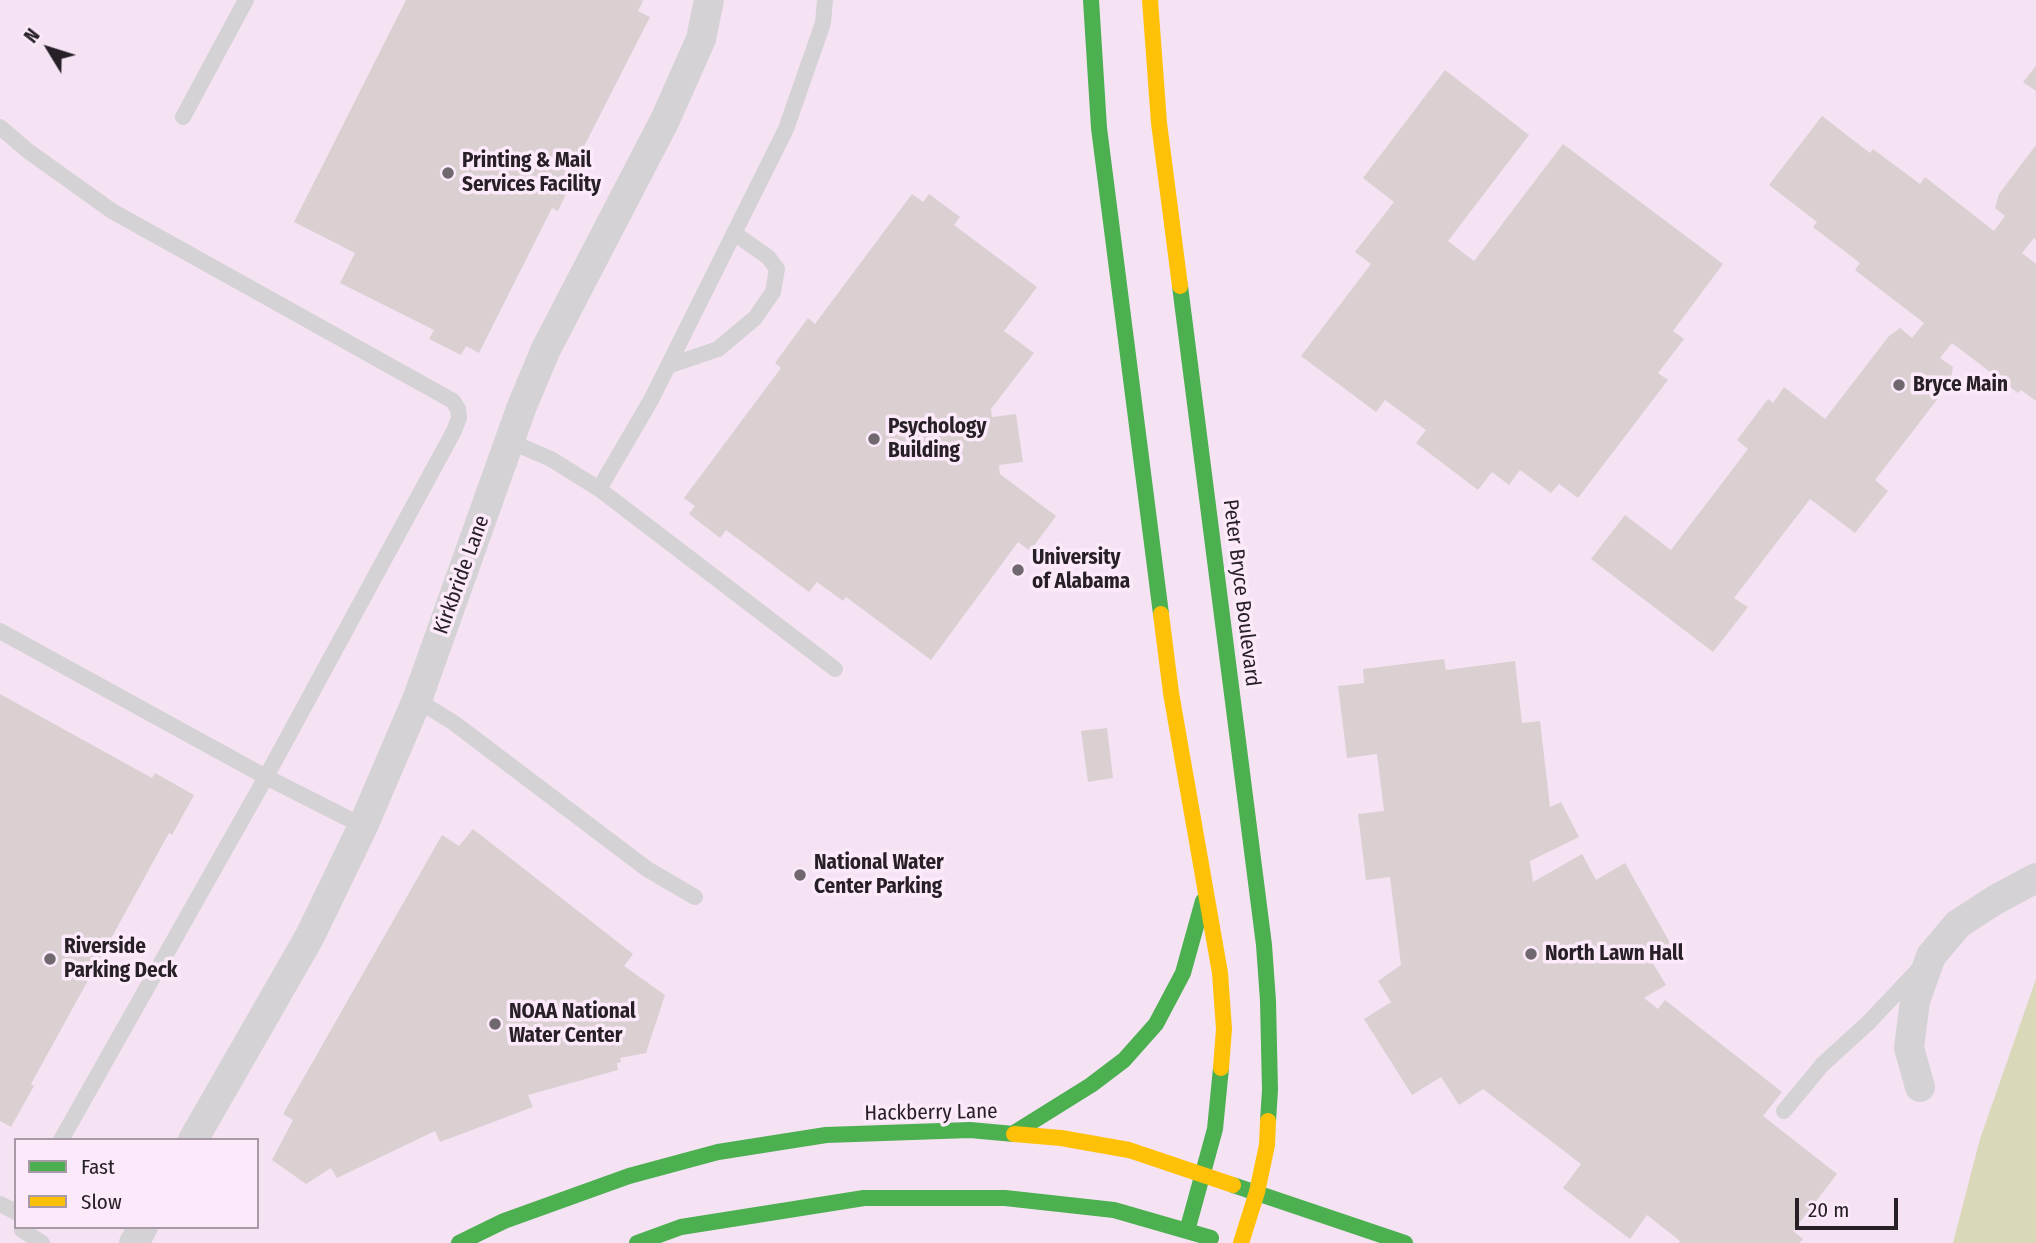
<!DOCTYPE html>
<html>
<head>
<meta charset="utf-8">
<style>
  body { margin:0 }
  #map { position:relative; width:2036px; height:1243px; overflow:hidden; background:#f8eef6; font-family:"Fira Sans Condensed",sans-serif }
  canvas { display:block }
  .legend { position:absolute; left:14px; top:1138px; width:245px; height:91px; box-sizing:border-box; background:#fceafa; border:2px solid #a799a5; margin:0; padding:9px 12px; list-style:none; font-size:21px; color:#272026 }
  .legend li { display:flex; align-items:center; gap:14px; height:35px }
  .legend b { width:35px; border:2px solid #a799a5 }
  .north { position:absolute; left:14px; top:14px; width:70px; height:70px; -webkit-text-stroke:5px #fceafa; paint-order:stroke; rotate:308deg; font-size:19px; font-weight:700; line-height:28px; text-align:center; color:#272026 }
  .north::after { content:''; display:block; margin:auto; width:24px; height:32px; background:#272026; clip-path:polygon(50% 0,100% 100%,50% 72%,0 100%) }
  .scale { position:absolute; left:1795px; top:1198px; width:103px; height:32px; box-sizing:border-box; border:4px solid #272026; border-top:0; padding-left:9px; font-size:21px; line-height:24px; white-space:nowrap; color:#272026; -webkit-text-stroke:5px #fceafa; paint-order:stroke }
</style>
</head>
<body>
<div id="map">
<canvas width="2036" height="1243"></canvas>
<ul class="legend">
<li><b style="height:9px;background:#4caf50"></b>Fast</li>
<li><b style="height:9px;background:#ffc107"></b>Slow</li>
</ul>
<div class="north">N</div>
<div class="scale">20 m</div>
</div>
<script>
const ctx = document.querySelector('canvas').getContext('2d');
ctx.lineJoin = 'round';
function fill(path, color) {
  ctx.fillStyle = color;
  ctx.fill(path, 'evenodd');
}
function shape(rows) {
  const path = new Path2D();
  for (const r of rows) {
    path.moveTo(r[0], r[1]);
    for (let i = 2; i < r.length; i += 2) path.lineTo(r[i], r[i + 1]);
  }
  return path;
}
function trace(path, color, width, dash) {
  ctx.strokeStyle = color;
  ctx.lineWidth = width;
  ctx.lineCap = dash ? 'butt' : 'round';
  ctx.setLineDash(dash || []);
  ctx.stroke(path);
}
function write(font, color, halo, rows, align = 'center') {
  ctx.font = font + ' "Fira Sans Condensed",sans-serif';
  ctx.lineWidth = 7;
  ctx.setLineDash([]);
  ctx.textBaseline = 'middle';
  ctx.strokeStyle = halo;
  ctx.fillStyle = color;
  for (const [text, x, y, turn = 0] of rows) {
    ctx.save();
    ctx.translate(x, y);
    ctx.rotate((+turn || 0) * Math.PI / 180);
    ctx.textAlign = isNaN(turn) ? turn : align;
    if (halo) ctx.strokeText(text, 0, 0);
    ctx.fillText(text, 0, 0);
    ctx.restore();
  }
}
fill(shape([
  [0,0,2036,0,2036,1243,0,1243],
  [16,1140,257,1140,257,1227,16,1227]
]), '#f5e3f3');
fill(shape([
  [2036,979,2036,1243,1953,1243,1980,1139]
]), '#d9d8b9');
fill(shape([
  [406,0,641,0,643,1,638,11,650,17,577,160,581,162,558,211,552,208,479,353,466,346,461,355,429,339,434,330,340,283,355,253,294,222],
  [2036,66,2036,91,2023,82],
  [1445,70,1529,135,1448,241,1474,261,1563,144,1723,264,1673,331,1684,339,1658,373,1668,380,1578,498,1559,484,1551,493,1520,470,1509,485,1492,472,1478,490,1416,443,1426,430,1385,400,1376,412,1301,356,1371,264,1355,252,1394,202,1363,178],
  [1822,116,1870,153,1873,149,1920,184,1925,177,1994,231,2005,216,1995,208,1999,194,2036,145,2036,240,2034,238,2022,253,2036,264,2036,401,2021,390,2018,393,1952,343,1940,358,1953,367,1950,383,1875,480,1888,491,1855,533,1810,499,1734,598,1748,607,1713,652,1591,559,1625,515,1671,550,1748,449,1737,440,1768,399,1773,403,1784,387,1825,419,1889,336,1900,328,1912,338,1924,323,1855,270,1860,263,1813,227,1817,222,1769,185],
  [912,194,923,202,929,194,960,217,954,225,1037,287,1004,331,1034,353,991,409,992,417,1016,414,1023,462,999,465,1000,474,1056,516,1030,551,1018,542,931,660,846,597,843,601,817,582,809,592,726,530,720,538,689,514,695,506,684,498,781,368,775,363,808,318,815,324],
  [1444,659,1446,670,1515,661,1522,723,1540,721,1550,807,1561,802,1579,837,1530,861,1533,882,1582,854,1596,880,1625,863,1673,948,1651,960,1666,985,1644,998,1658,1009,1665,1000,1782,1092,1763,1116,1837,1174,1793,1231,1803,1239,1799,1243,1679,1243,1680,1241,1647,1215,1630,1239,1563,1188,1581,1164,1483,1089,1459,1105,1441,1077,1412,1095,1364,1019,1391,1002,1378,981,1401,965,1390,877,1366,880,1358,814,1384,811,1377,754,1347,758,1338,686,1364,683,1363,669],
  [0,694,152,778,155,773,194,795,172,835,169,833,31,1084,34,1086,11,1127,0,1121],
  [1107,728,1113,778,1088,782,1081,731],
  [473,829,633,954,624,966,665,995,646,1053,620,1058,621,1062,617,1063,618,1070,528,1095,533,1107,440,1142,435,1131,337,1178,331,1168,306,1184,272,1160,293,1120,283,1114,442,835,459,846]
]), '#dad0d2');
trace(shape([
  [183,117,246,0],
  [0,127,28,151,112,211,453,401,458,409,459,418,454,431,266,777,61,1140],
  [668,366,718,349,755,318,773,292,777,269,768,257,734,233],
  [509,441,551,459,599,489,835,669],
  [599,489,651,400,786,129,823,23,825,0],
  [0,631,266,777,363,826],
  [417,700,454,723,647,869,695,897],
  [1784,1111,1822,1065,1869,1022,1920,968],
  [0,1204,16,1212],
  [22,1230,42,1243]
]), '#d5d2d5', 16);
trace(shape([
  [1920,1087,1909,1048,1915,1001,1931,956,1958,924,1995,900,2036,878],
  [193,1140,310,936,363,826,417,700,522,406,546,349,665,120,701,39,709,0],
  [134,1243,143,1227]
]), '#d5d2d5', 30);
trace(shape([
  [1091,0,1099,128,1161,614],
  [1180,286,1264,945,1268,1001,1270,1090,1268,1121],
  [1014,1133,1091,1085,1124,1060,1156,1024,1183,973,1203,901],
  [1233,1185,1405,1243],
  [1187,1231,1215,1129,1221,1068],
  [459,1243,504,1221,629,1176,718,1152,826,1135,970,1130,1014,1134],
  [637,1243,681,1227,864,1198,1005,1198,1114,1210,1211,1238]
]), '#4caf50', 16);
trace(shape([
  [1150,0,1159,123,1180,286],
  [1161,614,1171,693,1220,973,1224,1029,1221,1068],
  [1014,1134,1061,1138,1129,1150,1233,1185],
  [1241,1243,1257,1192,1267,1145,1268,1121]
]), '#ffc107', 16);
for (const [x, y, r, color] of [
  [448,173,7,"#70686f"],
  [1899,385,7,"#70686f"],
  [874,439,7,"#70686f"],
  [1018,570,7,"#70686f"],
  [800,875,7,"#70686f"],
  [1531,954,7,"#70686f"],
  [50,959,7,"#70686f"],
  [495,1024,7,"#70686f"]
]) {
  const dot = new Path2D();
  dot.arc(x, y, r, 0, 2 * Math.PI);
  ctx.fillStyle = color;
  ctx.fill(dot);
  trace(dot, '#fceafa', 2.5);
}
write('bold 21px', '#272026', '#fceafa', [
  ["Printing & Mail",462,161],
  ["Services Facility",462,185],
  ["Bryce Main",1913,385],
  ["Psychology",888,427],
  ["Building",888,451],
  ["University",1032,558],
  ["of Alabama",1032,582],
  ["National Water",814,863],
  ["Center Parking",814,887],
  ["Riverside",64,947],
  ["Parking Deck",64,971],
  ["North Lawn Hall",1545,954],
  ["NOAA National",509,1012],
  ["Water Center",509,1036]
], 'left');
write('21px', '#272026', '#fceafa', [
  ["Kirkbride Lane",462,575,-70],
  ["Peter Bryce Boulevard",1241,593,83],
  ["Hackberry Lane",931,1113,-1]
]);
</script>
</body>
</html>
